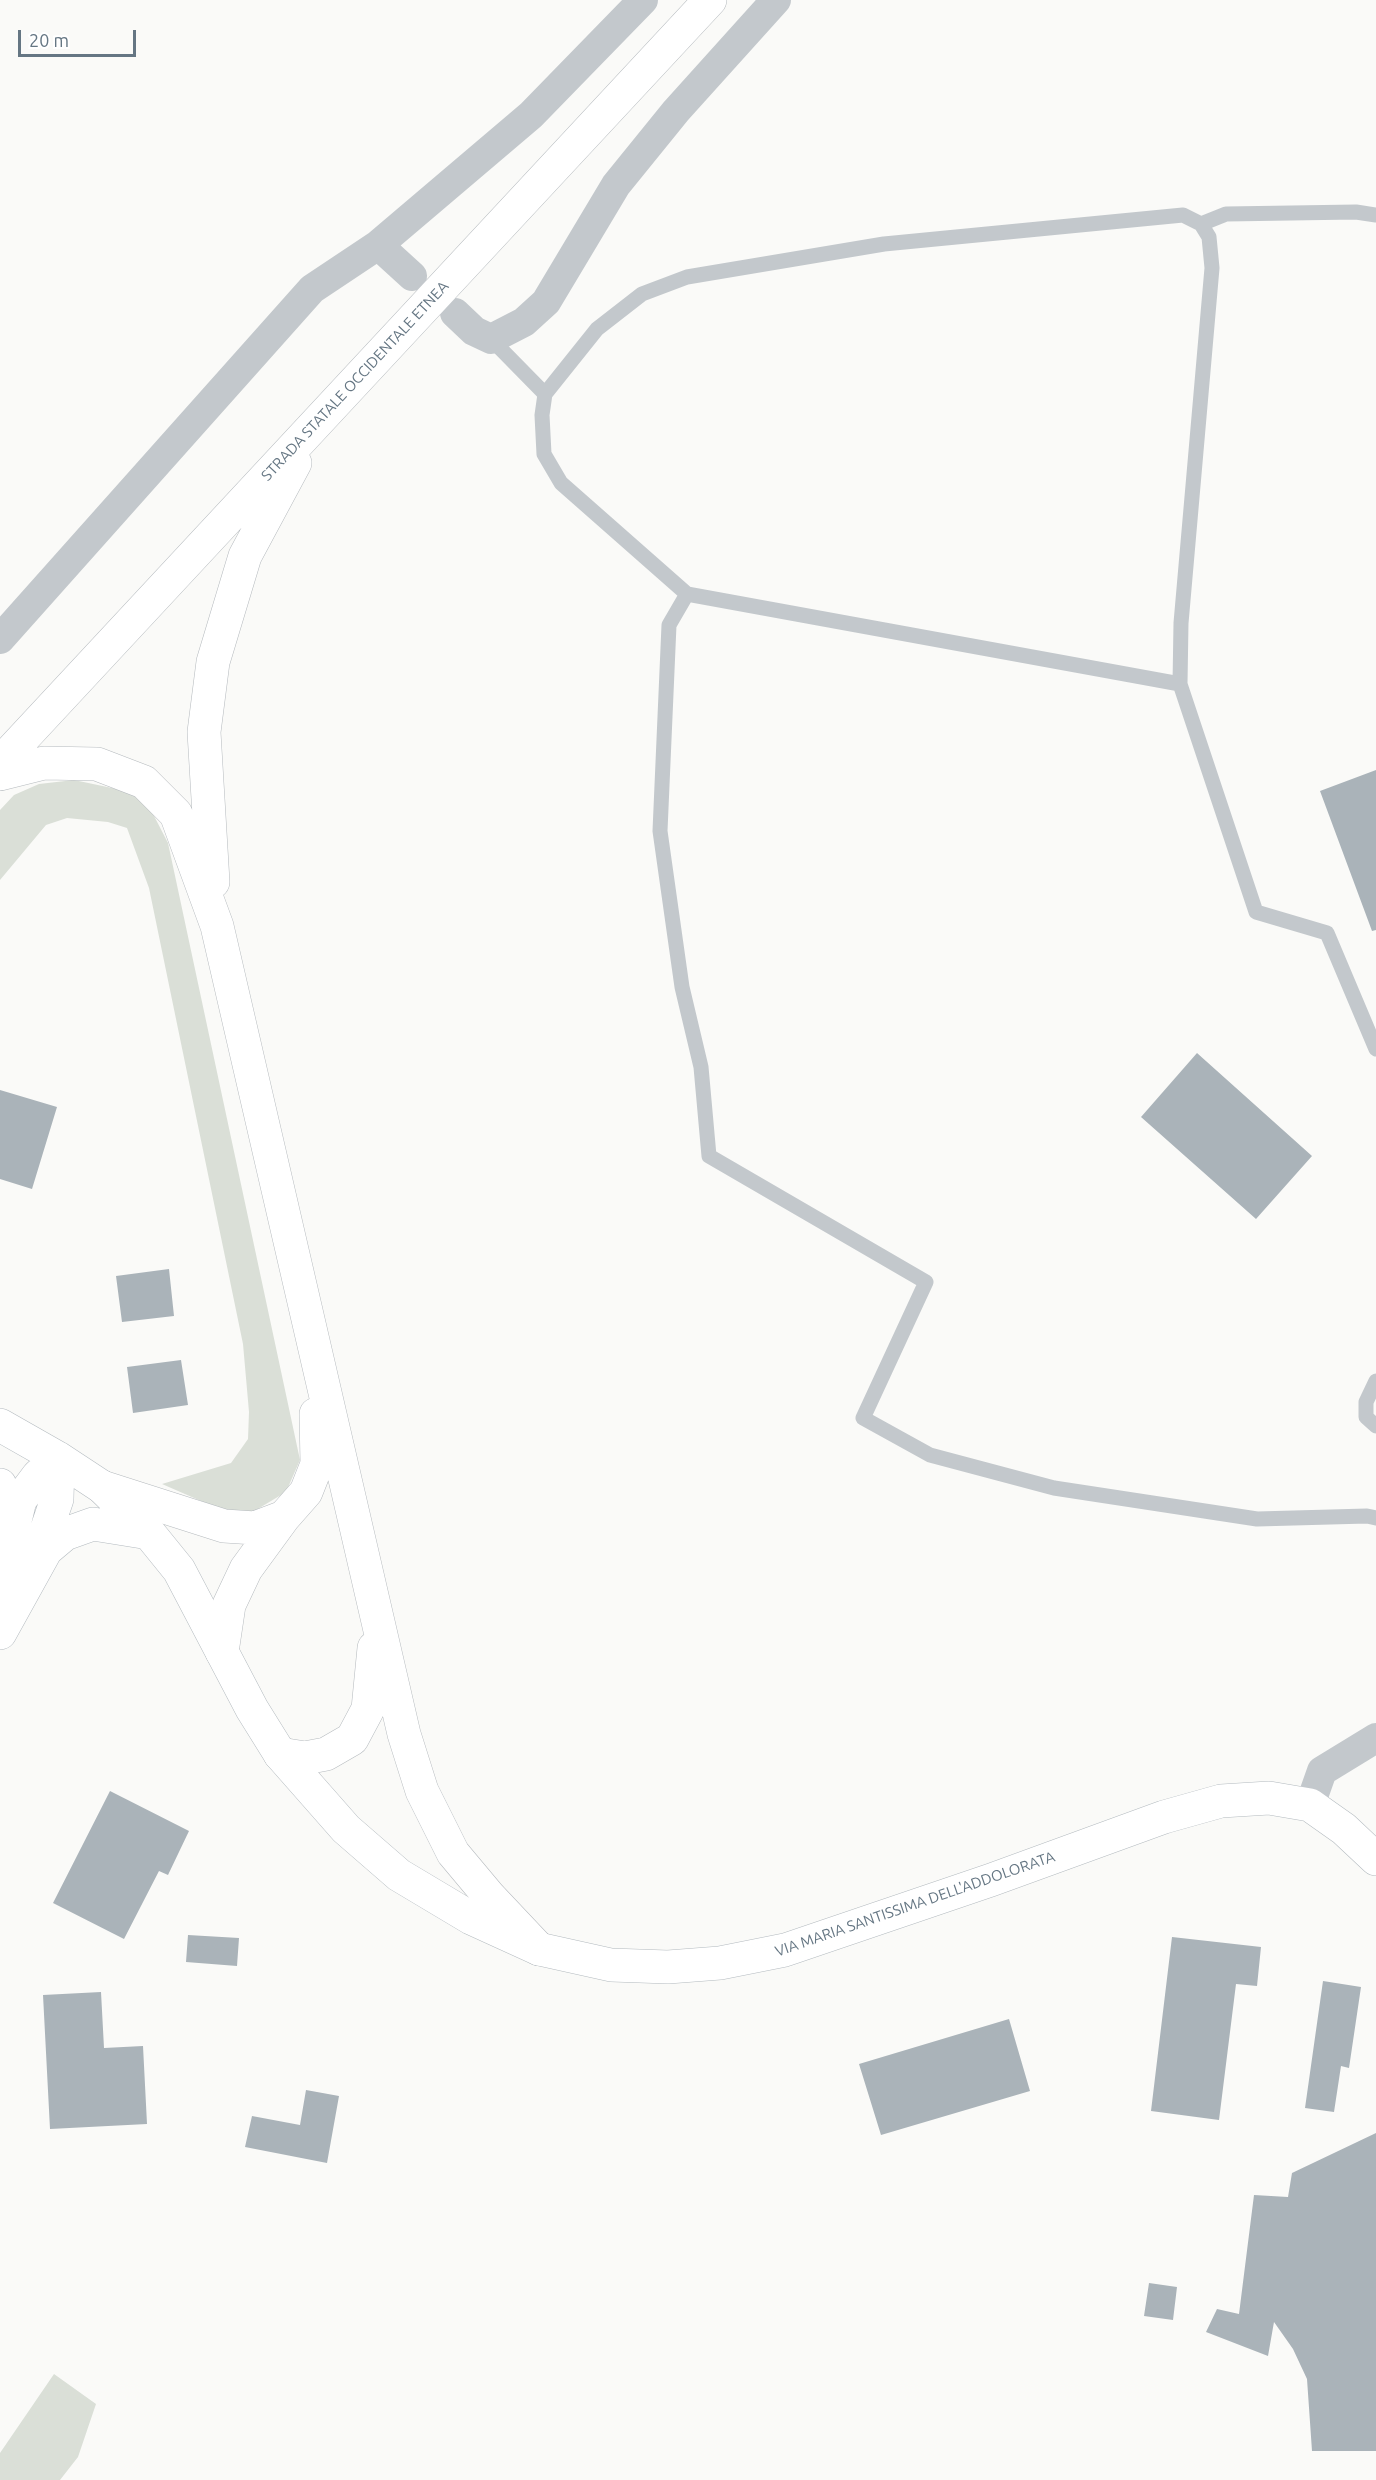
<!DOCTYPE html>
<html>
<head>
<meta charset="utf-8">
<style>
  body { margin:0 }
  #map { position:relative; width:1376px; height:2480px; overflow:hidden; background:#fafaf8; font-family:Ubuntu,sans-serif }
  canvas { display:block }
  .scale { position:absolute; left:18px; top:30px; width:118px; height:27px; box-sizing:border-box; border:3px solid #657683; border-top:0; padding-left:8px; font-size:18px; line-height:21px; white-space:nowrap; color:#657683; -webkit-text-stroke:4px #fff; paint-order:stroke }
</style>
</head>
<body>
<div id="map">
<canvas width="1376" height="2480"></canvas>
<div class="scale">20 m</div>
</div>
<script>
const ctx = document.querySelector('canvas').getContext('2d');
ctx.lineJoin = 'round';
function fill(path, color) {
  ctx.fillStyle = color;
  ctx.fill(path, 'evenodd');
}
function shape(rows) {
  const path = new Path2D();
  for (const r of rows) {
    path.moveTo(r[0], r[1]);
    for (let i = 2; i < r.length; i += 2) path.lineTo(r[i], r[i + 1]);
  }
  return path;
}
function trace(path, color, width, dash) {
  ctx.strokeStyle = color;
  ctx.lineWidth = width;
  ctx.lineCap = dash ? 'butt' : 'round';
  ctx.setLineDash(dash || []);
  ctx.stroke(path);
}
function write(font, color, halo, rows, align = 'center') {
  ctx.font = font + ' Ubuntu,sans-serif';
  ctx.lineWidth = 6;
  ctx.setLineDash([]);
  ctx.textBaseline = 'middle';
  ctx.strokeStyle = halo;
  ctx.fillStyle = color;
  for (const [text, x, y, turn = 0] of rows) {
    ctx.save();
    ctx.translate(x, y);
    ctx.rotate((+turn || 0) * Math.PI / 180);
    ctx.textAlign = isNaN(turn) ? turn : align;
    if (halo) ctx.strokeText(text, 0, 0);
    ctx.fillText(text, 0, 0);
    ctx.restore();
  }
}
fill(shape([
  [74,780,131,792,152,812,168,843,300,1460,286,1492,256,1510,233,1515,162,1484,231,1463,248,1439,249,1412,243,1344,149,888,127,828,108,822,67,818,46,825,0,880,0,810,14,795,39,784],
  [54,2374,96,2404,78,2457,60,2480,0,2480,0,2453]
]), '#dadfd7');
fill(shape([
  [1376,770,1376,930,1372,931,1320,791],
  [1197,1053,1312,1156,1256,1219,1141,1117],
  [0,1090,57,1107,32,1189,0,1179],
  [169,1269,174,1316,122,1322,116,1276],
  [181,1360,188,1405,133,1413,127,1367],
  [110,1791,189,1831,168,1875,159,1871,124,1939,53,1903],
  [188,1935,239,1938,237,1966,186,1962],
  [1172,1937,1261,1947,1257,1986,1236,1984,1219,2120,1151,2111],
  [1323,1981,1361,1987,1349,2068,1341,2066,1334,2112,1305,2108],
  [101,1992,104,2048,143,2046,147,2124,50,2129,43,1995],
  [1009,2019,1030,2091,881,2135,859,2064],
  [306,2090,339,2096,327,2163,245,2147,252,2116,300,2125],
  [1376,2133,1376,2451,1312,2451,1307,2379,1293,2349,1274,2322,1268,2356,1206,2332,1217,2309,1239,2314,1254,2195,1288,2197,1292,2173],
  [1149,2283,1177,2287,1173,2320,1144,2316]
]), '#aab3b9');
const secondary = shape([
  [0,1425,58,1458,102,1487,149,1533,179,1570,252,1709,280,1754,346,1829,399,1875,471,1918,539,1949,611,1965,668,1967,720,1963,785,1950,991,1880,1164,1817,1221,1801,1269,1798,1310,1805,1344,1829,1376,1859],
  [0,1485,9,1516,11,1539,0,1591],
  [12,1533,20,1500,38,1476,58,1458],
  [37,1558,57,1499,58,1458],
  [0,1633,46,1550,65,1534,93,1524,149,1533]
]);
const primary = shape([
  [0,763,710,0],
  [0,774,44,763,97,764,144,782,176,814,217,926,404,1734,422,1791,453,1853,489,1896,539,1949],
  [213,882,204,732,213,662,245,556,295,463],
  [102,1487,224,1526,255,1528,284,1517,306,1492,317,1464,316,1414],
  [222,1652,229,1605,246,1569,284,1517],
  [280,1754,305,1758,326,1754,352,1739,368,1709,374,1648]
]);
trace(secondary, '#b3babf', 34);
trace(primary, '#b5babe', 34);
trace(shape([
  [1201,224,1226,214,1356,212,1376,215],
  [491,339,545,394,542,415,544,454,561,483,687,594,1180,684,1256,912,1327,933,1376,1049],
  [545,394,597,329,642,294,687,277,884,244,1183,215,1201,224,1209,237,1212,268,1181,623,1180,684],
  [687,594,669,625,660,831,682,987,701,1067,709,1156,926,1282,863,1418,930,1455,1054,1488,1257,1519,1367,1516,1376,1518],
  [1376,1381,1366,1402,1366,1417,1376,1426]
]), '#c3c8cc', 15);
trace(shape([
  [378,245,412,276],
  [455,313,474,331,491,339,524,322,546,302,616,185,676,111,776,0],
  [0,639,312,289,378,245,531,115,643,0],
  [1310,1805,1322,1771,1376,1738]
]), '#c3c8cc', 30);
trace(secondary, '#fff', 33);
trace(primary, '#fff', 33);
write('15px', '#657683', '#fff', [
  ["STRADA STATALE OCCIDENTALE ETNEA",355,381,-47],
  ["VIA MARIA SANTISSIMA DELL'ADDOLORATA",915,1904,-19]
]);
</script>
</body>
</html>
